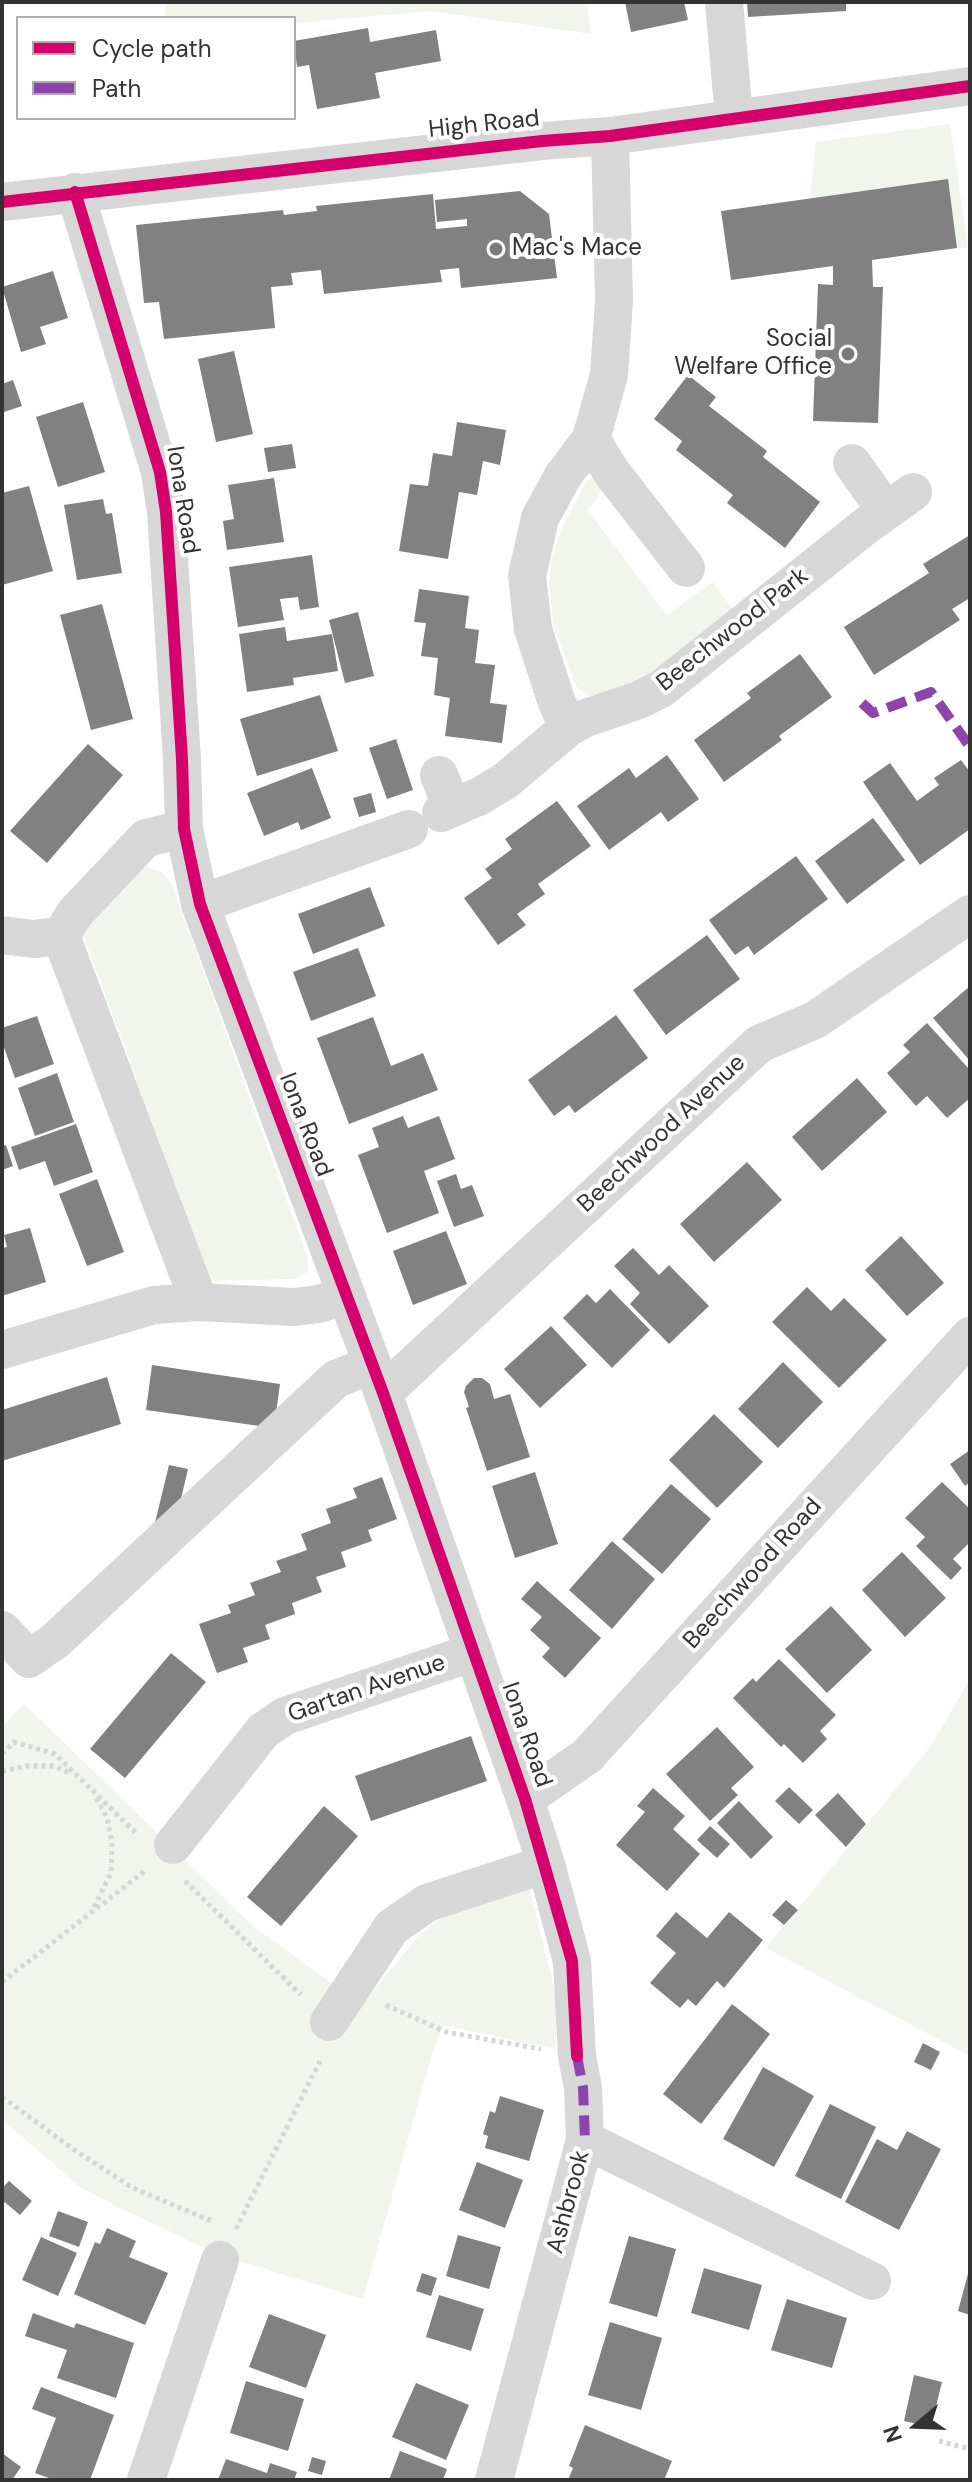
<!DOCTYPE html>
<html>
<head>
<meta charset="utf-8">
<style>
  body { margin:0 }
  #map { position:relative; width:972px; height:2482px; overflow:hidden; background:#fff; font-family:"DM Sans",sans-serif }
  canvas { display:block }
  .frame { position:absolute; inset:0; border:4px solid #333; pointer-events:none }
  .legend { position:absolute; left:16px; top:16px; width:280px; height:104px; box-sizing:border-box; background:#fff; border:2px solid #adadad; margin:0; padding:10px 14px; list-style:none; font-size:24px; color:#333 }
  .legend li { display:flex; align-items:center; gap:16px; height:40px }
  .legend b { width:40px; border:2px solid #adadad }
  .north { position:absolute; left:876px; top:2386px; width:80px; height:80px; -webkit-text-stroke:6px #fff; paint-order:stroke; rotate:251deg; font-size:22px; font-weight:700; line-height:32px; text-align:center; color:#333 }
  .north::after { content:''; display:block; margin:auto; width:28px; height:36px; background:#333; clip-path:polygon(50% 0,100% 100%,50% 72%,0 100%) }
</style>
</head>
<body>
<div id="map">
<canvas width="972" height="2482"></canvas>
<div class="frame"></div>
<ul class="legend">
<li><b style="height:10px;background:#d6006c"></b>Cycle path</li>
<li><b style="height:10px;background:#8e44ad"></b>Path</li>
</ul>
<div class="north">N</div>
</div>
<script>
const ctx = document.querySelector('canvas').getContext('2d');
ctx.lineJoin = 'round';
function fill(path, color) {
  ctx.fillStyle = color;
  ctx.fill(path, 'evenodd');
}
function shape(rows) {
  const path = new Path2D();
  for (const r of rows) {
    path.moveTo(r[0], r[1]);
    for (let i = 2; i < r.length; i += 2) path.lineTo(r[i], r[i + 1]);
  }
  return path;
}
function trace(path, color, width, dash) {
  ctx.strokeStyle = color;
  ctx.lineWidth = width;
  ctx.lineCap = dash ? 'butt' : 'round';
  ctx.setLineDash(dash || []);
  ctx.stroke(path);
}
function write(font, color, halo, rows, align = 'center') {
  ctx.font = font + ' "DM Sans",sans-serif';
  ctx.lineWidth = 8;
  ctx.setLineDash([]);
  ctx.textBaseline = 'middle';
  ctx.strokeStyle = halo;
  ctx.fillStyle = color;
  for (const [text, x, y, turn = 0] of rows) {
    ctx.save();
    ctx.translate(x, y);
    ctx.rotate((+turn || 0) * Math.PI / 180);
    ctx.textAlign = isNaN(turn) ? turn : align;
    if (halo) ctx.strokeText(text, 0, 0);
    ctx.fillText(text, 0, 0);
    ctx.restore();
  }
}
fill(shape([
  [165,2,587,2,591,34,431,11,294,23,294,18,165,18],
  [950,124,968,248,957,248,947,179,810,198,816,142],
  [599,477,603,483,598,498,587,509,667,615,713,582,735,613,658,671,603,694,588,696,577,688,554,627,549,585,552,557,564,524,587,480],
  [147,867,162,872,171,882,308,1259,308,1272,295,1279,210,1281,83,934,126,875],
  [970,1679,970,2056,766,1948,931,1746],
  [24,1704,254,1927,362,2005,420,1934,467,1900,528,1884,558,2003,555,2049,443,2025,432,2054,363,2299,217,2254,120,2208,80,2187,2,2119,2,1727]
]), '#f1f5ed');
fill(shape([
  [625,2,684,2,688,20,631,32],
  [747,2,846,2,846,11,748,17],
  [368,28,370,42,436,30,441,61,375,73,380,98,317,109,309,65,297,67,294,41],
  [948,179,957,248,872,260,873,287,883,287,878,423,813,421,818,284,833,285,833,266,731,280,721,211],
  [520,191,549,214,557,278,461,288,459,268,440,270,442,282,324,294,321,270,291,273,293,285,271,287,275,328,164,339,159,302,144,303,136,225,283,210,284,215,317,211,316,206,433,194,436,229,467,226,467,219,437,222,435,200],
  [53,271,68,318,40,327,46,344,21,352,2,287],
  [234,351,253,434,216,442,198,359],
  [688,375,716,397,709,406,767,451,763,457,820,502,785,548,727,503,733,495,676,450,682,441,654,419],
  [13,380,22,406,4,412,2,384],
  [83,402,105,472,58,487,36,417],
  [457,422,506,430,500,465,483,461,477,495,459,492,448,559,399,551,410,484,428,486,433,453,452,456],
  [292,444,296,468,268,472,264,448],
  [274,478,284,542,227,550,223,521,234,519,228,485],
  [29,486,53,571,2,585,2,493],
  [103,499,106,514,112,513,122,573,77,580,64,505],
  [970,535,970,598,952,609,960,620,874,675,844,627,929,573,923,564],
  [312,555,319,607,300,610,298,597,280,599,284,620,238,627,229,567],
  [419,589,469,596,465,628,479,630,475,663,495,665,490,703,507,705,502,743,445,736,450,698,434,695,438,658,421,656,426,623,414,622],
  [102,604,133,719,91,730,60,615],
  [358,612,374,676,345,683,329,620],
  [285,627,287,641,332,634,338,671,293,678,294,685,247,692,239,634],
  [800,654,832,697,779,736,782,740,724,782,694,740,751,698,747,693],
  [320,695,338,751,257,776,240,719],
  [396,739,413,790,387,799,369,748],
  [88,744,123,775,47,863,10,831],
  [667,755,699,799,668,822,661,812,609,850,577,806,629,768,636,778],
  [961,760,970,772,970,829,920,865,863,782,890,763,917,801,939,785,934,778],
  [312,768,331,818,301,830,298,822,264,836,247,793],
  [371,793,376,812,359,817,353,798],
  [557,801,591,846,538,884,545,894,517,914,526,925,498,945,464,898,492,878,485,869,512,849,505,839],
  [873,818,905,860,847,904,815,861],
  [796,856,828,899,754,955,748,946,735,955,709,920],
  [370,887,385,926,313,954,298,914],
  [707,935,740,979,666,1035,633,990],
  [358,948,376,996,311,1021,293,972],
  [970,986,970,1061,933,1018],
  [616,1015,648,1058,575,1113,569,1105,554,1116,528,1080],
  [37,1016,54,1064,15,1078,2,1042,2,1028],
  [373,1017,391,1066,423,1053,438,1090,349,1124,317,1038],
  [927,1023,970,1070,970,1098,947,1118,927,1096,916,1106,887,1073,910,1052,903,1045],
  [57,1073,74,1122,35,1136,18,1088],
  [857,1078,887,1112,822,1171,792,1137],
  [403,1116,408,1128,439,1116,455,1159,424,1171,439,1213,387,1233,358,1155,379,1147,372,1128],
  [76,1124,93,1172,54,1186,45,1161,19,1170,11,1147],
  [6,1145,13,1166,2,1170,2,1146],
  [747,1162,782,1200,714,1262,680,1224],
  [456,1174,461,1189,472,1185,484,1216,454,1227,437,1181],
  [97,1179,124,1252,87,1266,59,1194],
  [30,1228,46,1282,2,1296,2,1248,7,1247,4,1235],
  [446,1231,467,1284,413,1305,393,1251],
  [901,1236,944,1283,907,1316,865,1270],
  [633,1248,659,1275,669,1265,709,1306,669,1344,630,1304,640,1293,614,1266],
  [807,1287,831,1311,844,1298,887,1340,839,1388,772,1322],
  [610,1289,650,1330,612,1368,563,1318,587,1294,596,1303],
  [551,1326,587,1365,540,1408,504,1369],
  [783,1362,823,1402,778,1448,738,1409],
  [152,1365,280,1384,274,1428,146,1410],
  [107,1377,121,1424,2,1461,2,1410],
  [474,1378,482,1378,490,1384,494,1399,510,1394,530,1457,487,1471,466,1408,469,1407,464,1392,466,1386],
  [714,1414,763,1462,717,1508,669,1460],
  [970,1450,970,1482,965,1486,950,1464],
  [169,1465,188,1469,177,1516,152,1535],
  [535,1472,558,1544,515,1558,492,1486],
  [382,1477,397,1519,368,1530,372,1541,341,1552,346,1567,316,1577,322,1592,292,1603,295,1614,265,1625,270,1639,243,1648,248,1662,217,1673,199,1624,231,1613,228,1605,255,1595,250,1583,281,1572,276,1561,307,1550,301,1534,331,1523,326,1509,357,1498,353,1488],
  [942,1482,970,1509,970,1542,953,1559,962,1568,951,1580,916,1546,925,1537,905,1518],
  [671,1484,711,1519,662,1574,622,1539],
  [612,1541,655,1579,612,1629,569,1590],
  [902,1552,946,1598,905,1637,862,1590],
  [537,1581,601,1638,565,1678,542,1657,550,1648,530,1630,542,1617,521,1599],
  [831,1606,872,1650,827,1693,785,1649],
  [171,1653,206,1682,125,1778,90,1749],
  [779,1659,836,1715,820,1731,827,1739,803,1763,784,1744,781,1747,733,1698,753,1678,756,1682],
  [717,1727,754,1767,731,1788,738,1795,710,1821,666,1774],
  [471,1736,487,1781,371,1821,355,1776],
  [789,1787,813,1810,799,1824,775,1801],
  [653,1788,685,1816,673,1829,700,1854,667,1891,616,1845,645,1812,637,1806],
  [838,1793,866,1824,846,1847,815,1815],
  [739,1801,773,1837,751,1859,717,1823],
  [324,1806,358,1836,281,1926,247,1897],
  [710,1826,730,1844,717,1858,697,1840],
  [786,1900,798,1910,784,1925,772,1915],
  [676,1912,707,1938,729,1912,763,1940,724,1988,717,1981,696,2006,688,1999,680,2008,650,1983,676,1953,656,1936],
  [732,2004,770,2034,701,2124,663,2094],
  [923,2043,940,2052,931,2070,914,2062],
  [763,2067,814,2096,774,2167,723,2139],
  [500,2096,544,2110,529,2161,485,2148,488,2136,483,2134,490,2111,495,2113],
  [830,2104,876,2127,841,2199,795,2176],
  [907,2131,941,2149,899,2230,845,2202,877,2139,897,2150],
  [477,2162,523,2180,505,2228,459,2210],
  [9,2181,32,2201,20,2215,2,2200,2,2188],
  [58,2211,88,2222,79,2247,49,2236],
  [107,2228,136,2241,129,2257,168,2273,145,2325,74,2294,95,2242,100,2244],
  [458,2235,501,2247,489,2289,446,2276],
  [629,2236,676,2249,657,2317,609,2303],
  [41,2237,77,2253,58,2296,22,2280],
  [704,2268,762,2285,749,2330,691,2313],
  [969,2270,970,2271,970,2315,958,2311],
  [422,2273,437,2278,431,2296,416,2291],
  [439,2295,484,2309,471,2351,426,2337],
  [787,2299,847,2318,832,2368,771,2350],
  [33,2313,74,2328,76,2323,134,2343,116,2398,57,2378,67,2350,25,2336],
  [269,2314,326,2335,306,2388,249,2367],
  [610,2322,662,2338,641,2410,588,2395],
  [914,2375,942,2382,931,2427,904,2421],
  [246,2381,304,2399,288,2451,230,2433],
  [416,2383,469,2405,446,2460,392,2437],
  [41,2387,114,2415,90,2480,54,2480,35,2473,56,2418,32,2409],
  [585,2425,672,2461,664,2480,568,2480,573,2468,569,2466],
  [400,2451,447,2469,443,2480,389,2480],
  [2,2453,21,2467,12,2480,2,2480],
  [312,2457,326,2461,322,2475,308,2471],
  [226,2459,267,2473,270,2463,297,2472,294,2480,218,2480]
]), '#818181');
trace(shape([
  [2,1754,14,1742,55,1754,138,1835],
  [2,1771,27,1766,54,1766,72,1774],
  [185,1881,301,1995],
  [94,1907,111,1873,112,1843,107,1818,95,1796],
  [2,1982,146,1870],
  [386,2005,446,2032,541,2049],
  [2,2097,73,2149,133,2188,214,2222],
  [236,2229,321,2059],
  [939,2441,970,2449]
]), '#d6d6d6', 5, [4, 4]);
trace(shape([
  [724,2,734,118],
  [75,192,160,472,166,512,182,759,184,829,200,904,383,1393,525,1799,546,1864,572,1961,577,2056,583,2088,585,2140],
  [2,202,542,141,610,136,970,86],
  [591,439,612,473,686,568],
  [852,463,886,511],
  [568,728,556,700,533,629,527,576,540,518,563,476,591,439,609,375,614,301,610,136],
  [439,775,452,808],
  [441,813,480,796,505,781,568,728,586,718,639,700,661,689,867,525,913,492],
  [184,829,146,838,75,913,61,936,199,1302],
  [200,904,409,829],
  [2,935,34,939,61,936],
  [2,1350,154,1305,199,1302,294,1307,319,1304,346,1295],
  [383,1393,759,1044,815,1020,970,914],
  [2,1630,29,1659,55,1641,336,1379,371,1365],
  [525,1799,587,1756,970,1336],
  [173,1845,263,1731,285,1716,474,1652],
  [329,2022,392,1927,427,1903,546,1864],
  [146,2480,220,2260],
  [494,2480,585,2140,872,2281]
]), '#d7d7d7', 38);
trace(shape([
  [862,703,873,713,931,692,970,747],
  [577,2056,583,2088,585,2140]
]), '#8e44ad', 10, [20, 10]);
trace(shape([
  [75,192,160,472,166,512,182,759,184,829,200,904,383,1393,525,1799,572,1961,577,2056],
  [2,202,542,141,610,136,970,86]
]), '#d6006c', 12);
for (const [x, y, r, color] of [
  [496,249,8,"#7a7a7a"],
  [848,354,8,"#7a7a7a"]
]) {
  const dot = new Path2D();
  dot.arc(x, y, r, 0, 2 * Math.PI);
  ctx.fillStyle = color;
  ctx.fill(dot);
  trace(dot, '#fff', 3);
}
write('24px', '#333', '#fff', [
  ["High Road",484,125,-6],
  ["Iona Road",182,500,81],
  ["Beechwood Park",733,630,-38],
  ["Iona Road",305,1125,69],
  ["Beechwood Avenue",662,1134,-43],
  ["Beechwood Road",753,1574,-48],
  ["Gartan Avenue",367,1689,-19],
  ["Iona Road",526,1735,71],
  ["Ashbrook",569,2202,-75]
]);
write('24px', '#333', '#fff', [
  ["Mac's Mace",512,249],
  ["Social",832,340,"right"],
  ["Welfare Office",832,368,"right"]
], 'left');
</script>
</body>
</html>
